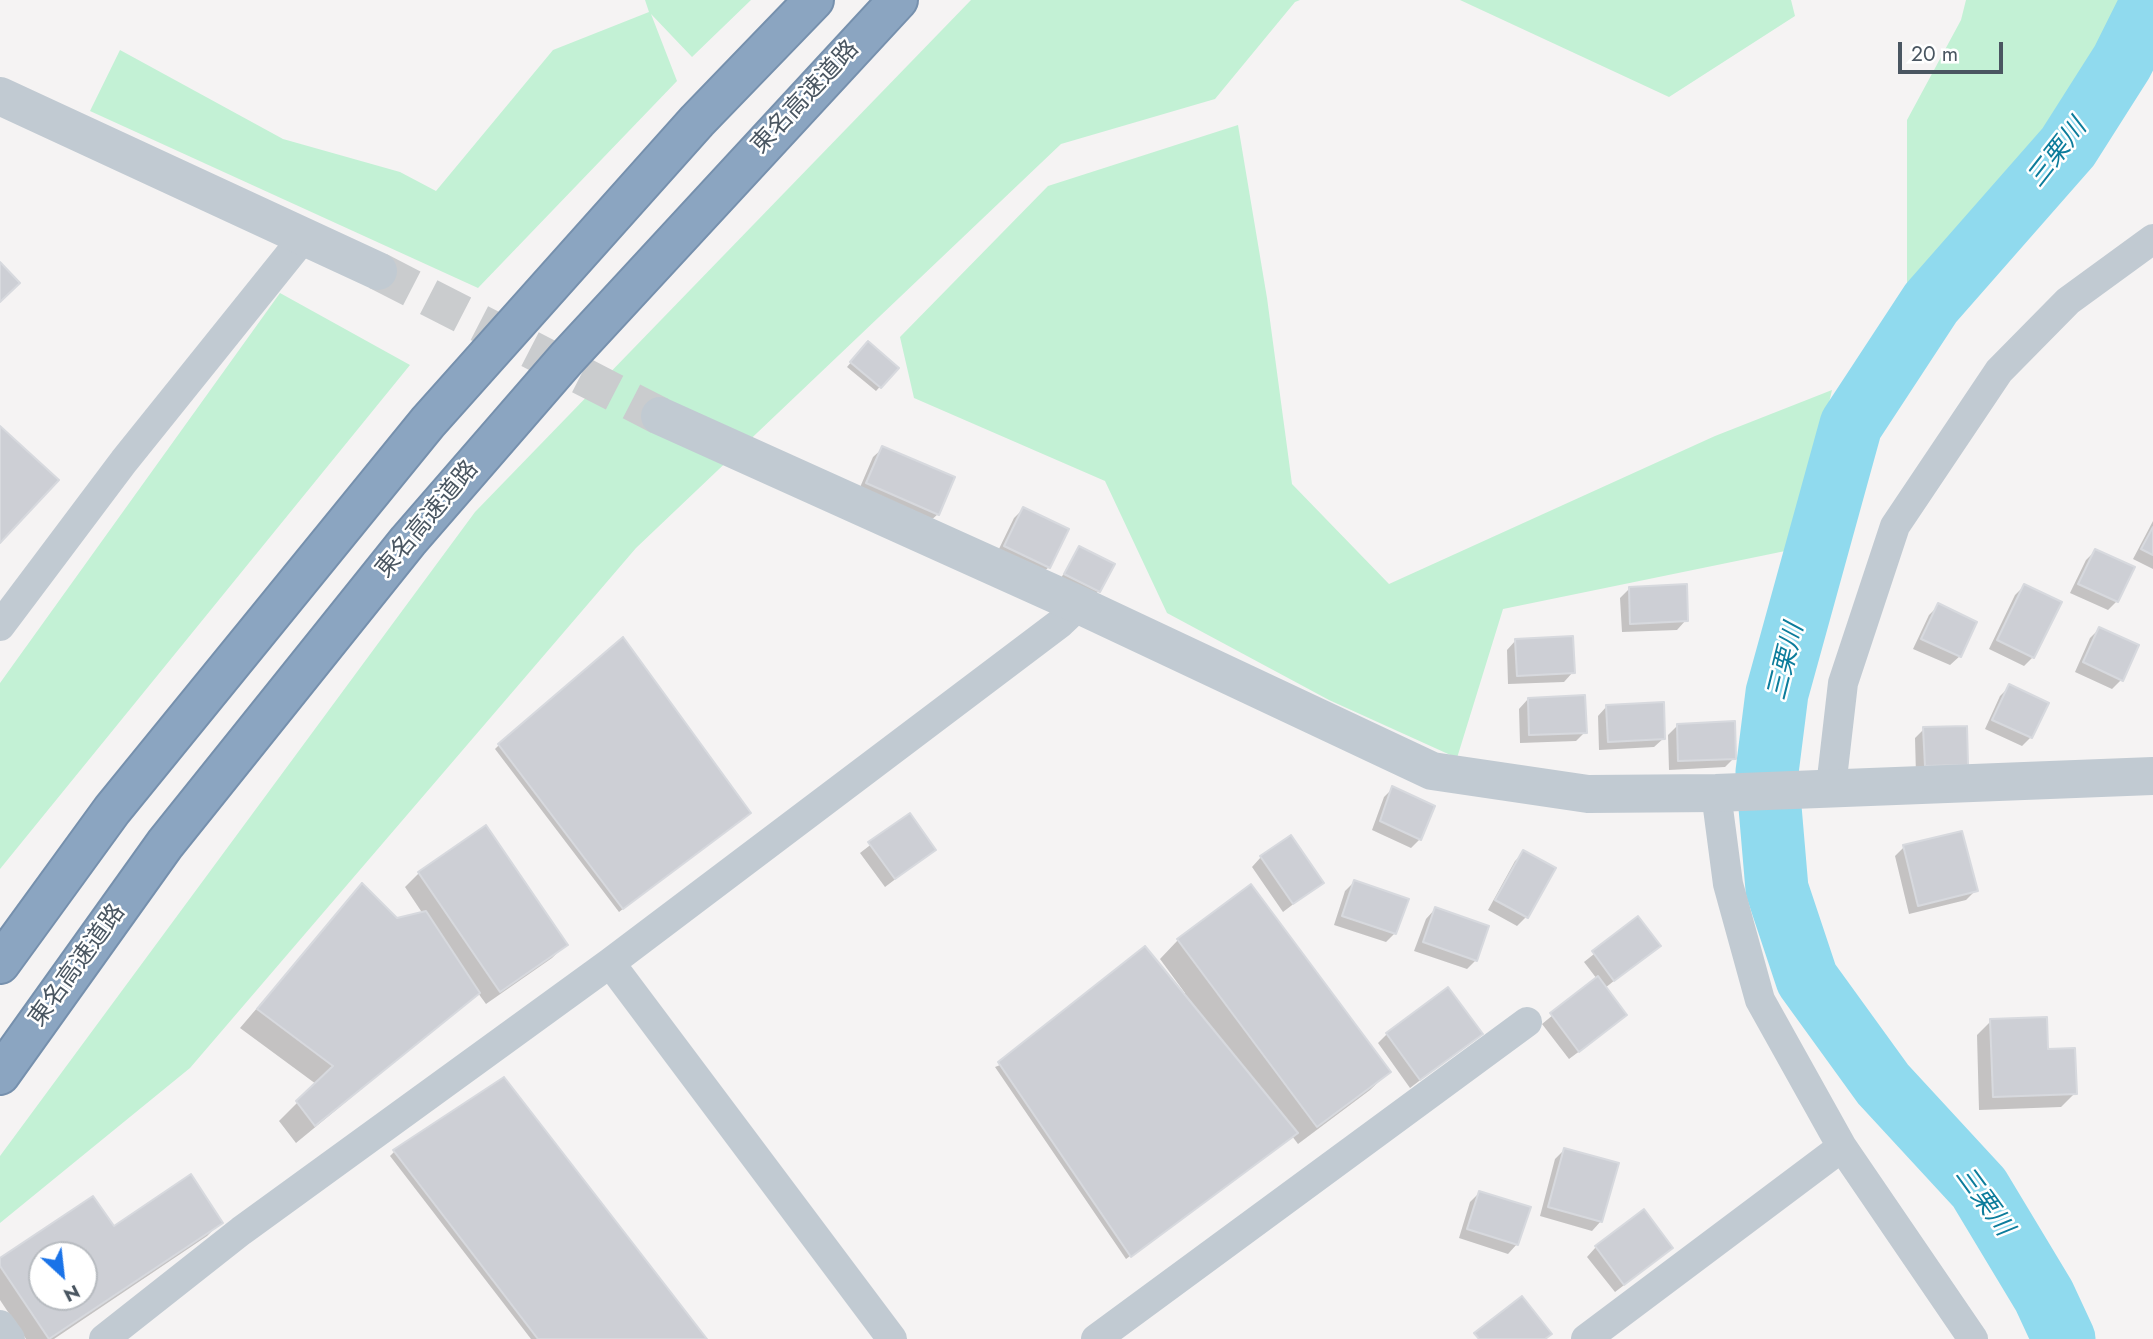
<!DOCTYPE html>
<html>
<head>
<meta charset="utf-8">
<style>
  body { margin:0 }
  #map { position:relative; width:2153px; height:1339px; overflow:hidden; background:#f5f3f3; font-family:Jost,sans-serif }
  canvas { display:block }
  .north { position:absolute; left:28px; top:1241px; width:70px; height:70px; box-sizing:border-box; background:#fff; border:2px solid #b7bbc0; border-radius:50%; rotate:153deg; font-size:19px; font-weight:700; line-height:28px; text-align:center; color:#4a5661 }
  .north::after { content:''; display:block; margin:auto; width:24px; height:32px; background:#1a73e8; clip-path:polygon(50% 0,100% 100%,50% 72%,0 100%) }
  .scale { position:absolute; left:1898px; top:42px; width:105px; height:32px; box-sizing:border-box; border:4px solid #4a5661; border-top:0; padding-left:9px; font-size:21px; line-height:24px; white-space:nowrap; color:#4a5661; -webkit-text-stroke:5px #fff; paint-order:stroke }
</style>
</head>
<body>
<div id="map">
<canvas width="2153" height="1339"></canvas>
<div class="north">N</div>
<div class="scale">20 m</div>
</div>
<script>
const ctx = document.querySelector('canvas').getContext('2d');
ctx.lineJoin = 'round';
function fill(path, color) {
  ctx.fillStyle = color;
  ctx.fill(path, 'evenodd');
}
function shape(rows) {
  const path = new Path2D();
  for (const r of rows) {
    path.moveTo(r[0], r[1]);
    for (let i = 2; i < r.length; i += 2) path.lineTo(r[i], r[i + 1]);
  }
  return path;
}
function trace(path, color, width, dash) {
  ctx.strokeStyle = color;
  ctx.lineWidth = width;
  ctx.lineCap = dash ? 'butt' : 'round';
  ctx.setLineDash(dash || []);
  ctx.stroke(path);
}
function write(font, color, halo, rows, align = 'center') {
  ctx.font = font + ' Jost,"Noto Sans JP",sans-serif';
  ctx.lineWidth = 5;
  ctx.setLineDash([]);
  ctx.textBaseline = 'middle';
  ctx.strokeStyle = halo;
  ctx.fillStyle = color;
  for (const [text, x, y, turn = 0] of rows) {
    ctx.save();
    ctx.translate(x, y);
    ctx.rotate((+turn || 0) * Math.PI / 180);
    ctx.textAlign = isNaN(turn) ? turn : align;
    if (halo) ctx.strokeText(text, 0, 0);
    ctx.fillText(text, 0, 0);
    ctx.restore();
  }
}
fill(shape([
  [645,0,751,0,692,57,651,14,677,81,478,288,90,111,120,50,283,139,400,172,436,191,553,50,649,12],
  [971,0,1300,0,1295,2,1215,99,1061,144,636,548,190,1068,0,1223,0,1156,475,512],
  [1460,0,1791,0,1795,16,1669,97],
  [1966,0,2153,0,2153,15,2141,45,1907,321,1907,120,1961,20],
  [1238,125,1267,298,1292,484,1389,584,1715,436,1832,390,1795,549,1503,609,1457,758,1329,700,1167,613,1105,481,914,398,900,337,1048,186],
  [280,293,410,365,0,869,0,683]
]), '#c3f1d5');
fill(shape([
  [864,347,897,368,876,391,847,367],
  [883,448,938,514,928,523,858,492,873,457],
  [1023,509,1049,567,1039,576,996,555,1014,518],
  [2153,521,2153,569,2133,559],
  [1079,548,1099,591,1094,595,1061,578],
  [2095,551,2117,601,2108,610,2070,593,2086,560],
  [2024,586,2033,657,2024,666,1989,649,2015,595],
  [1630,588,1686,620,1677,630,1622,632,1620,598],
  [1938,606,1960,656,1950,665,1913,649,1929,615],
  [2099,629,2121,680,2112,689,2075,672,2090,638],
  [1516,640,1573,672,1564,682,1508,684,1507,650],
  [2009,687,2031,737,2022,746,1985,729,2000,696],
  [1528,699,1585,732,1576,741,1520,743,1519,709],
  [1607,706,1664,738,1654,747,1599,750,1598,716],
  [1677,726,1734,758,1725,767,1669,770,1668,735],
  [1924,729,1967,764,1916,775,1915,738],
  [499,745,745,817,619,912,495,749],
  [1393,788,1420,839,1411,848,1372,830,1384,797],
  [909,815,934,850,885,887,860,853],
  [485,827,566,944,552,958,486,1004,478,993,296,1143,279,1121,316,1084,240,1028,362,885,397,919,423,914,405,887,419,873],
  [1904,847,1976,890,1966,900,1909,914,1895,856],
  [1524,852,1526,917,1517,926,1488,910,1515,861],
  [1261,857,1321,883,1283,912,1252,867],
  [1354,882,1395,933,1386,942,1334,925,1345,891],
  [1251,887,1389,1072,1370,1090,1298,1144,1292,1136,1126,1259,995,1067,1182,995,1185,993,1160,959,1178,940],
  [1435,909,1476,960,1467,969,1414,951,1426,919],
  [1638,919,1658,946,1605,988,1616,1024,1569,1059,1542,1024,1597,979,1584,962],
  [1991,1021,2046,1051,2075,1093,2061,1107,1979,1110,1977,1035],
  [1387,1034,1480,1034,1410,1088,1378,1043],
  [1564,1150,1601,1221,1592,1231,1540,1216,1555,1159],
  [394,1152,704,1339,531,1339,390,1156],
  [1479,1193,1517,1244,1508,1254,1459,1238,1470,1202],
  [221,1222,207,1236,54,1339,26,1339,0,1300,0,1260],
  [42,1255,84,1255,84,1297,42,1297],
  [1596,1247,1661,1257,1615,1292,1587,1257]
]), '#0003');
trace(shape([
  [2064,1339,2044,1296,1979,1188,1883,1084,1807,979,1777,889,1767,772,1777,693,1851,425,1931,303,2068,147,2122,62,2153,0]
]), '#90daee', 63);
const building = shape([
  [0,262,20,283,0,302,0,262],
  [868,341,899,368,881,388,850,362,868,341],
  [0,426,59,480,0,543,0,426],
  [882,446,955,477,939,515,866,483,882,446],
  [1023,507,1069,529,1050,568,1004,546,1023,507],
  [2153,527,2153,555,2141,549,2153,527],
  [1079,546,1115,564,1100,592,1064,574,1079,546],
  [2095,549,2135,567,2118,602,2078,584,2095,549],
  [1687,584,1688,621,1630,624,1629,587,1687,584],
  [2024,584,2062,602,2034,658,1997,640,2024,584],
  [1938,603,1977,622,1961,657,1921,639,1938,603],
  [2099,627,2139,645,2123,681,2083,662,2099,627],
  [1573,636,1575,673,1517,676,1515,639,1573,636],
  [623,637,751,813,623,909,498,744,623,637],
  [2009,684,2049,703,2032,738,1992,720,2009,684],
  [1585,695,1587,733,1529,735,1528,698,1585,695],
  [1664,702,1665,739,1608,742,1606,705,1664,702],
  [1735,721,1736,759,1678,761,1677,724,1735,721],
  [1967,726,1968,765,1925,766,1923,727,1967,726],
  [1392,786,1435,806,1421,840,1380,821,1392,786],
  [910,813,936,850,895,879,868,842,910,813],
  [486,825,568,945,500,992,418,872,486,825],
  [1962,831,1978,891,1918,906,1903,845,1962,831],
  [1291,835,1324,883,1293,904,1260,856,1291,835],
  [1523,850,1556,868,1528,918,1495,900,1523,850],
  [1354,880,1409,899,1396,934,1342,916,1354,880],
  [362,883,397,918,426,911,480,993,315,1126,296,1101,333,1066,257,1009,362,883],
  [1251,884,1391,1072,1317,1127,1177,939,1251,884],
  [1435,907,1489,926,1477,961,1423,942,1435,907],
  [1638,916,1661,946,1614,981,1592,951,1638,916],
  [1145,946,1298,1133,1131,1257,998,1062,1145,946],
  [1598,976,1627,1015,1579,1052,1550,1013,1598,976],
  [1448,987,1483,1034,1420,1080,1386,1033,1448,987],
  [2047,1017,2048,1049,2075,1048,2077,1094,1993,1097,1990,1019,2047,1017],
  [504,1077,707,1339,538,1339,393,1150,504,1077],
  [1564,1148,1619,1163,1602,1222,1548,1207,1564,1148],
  [191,1174,223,1223,49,1339,0,1266,0,1258,93,1196,114,1226,191,1174],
  [42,1255,84,1255,84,1297,42,1297,42,1255],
  [1479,1191,1531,1207,1518,1245,1467,1229,1479,1191],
  [1644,1209,1673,1248,1624,1285,1595,1246,1644,1209],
  [1522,1296,1552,1334,1545,1339,1479,1339,1474,1333,1522,1296]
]);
fill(building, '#cdcfd5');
trace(building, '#d7d9de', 2);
trace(shape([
  [378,271,660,416]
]), '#caccce', 38, [38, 19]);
const motorway = shape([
  [0,964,112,810,428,422,697,121,814,0],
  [0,1075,165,844,408,541,566,359,898,0]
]);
trace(motorway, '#7690ad', 42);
trace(shape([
  [0,626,124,461,304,237],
  [1831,787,1843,683,1895,526,1999,371,2068,301,2153,239],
  [1716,793,1728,884,1760,1000,1842,1147,1973,1339],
  [610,963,892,1339],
  [0,1325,10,1339],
  [104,1339,241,1231,610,963,1059,624,1079,605],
  [1096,1339,1527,1022],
  [1586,1339,1842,1147]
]), '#c1cad2', 30);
trace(shape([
  [0,96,378,271],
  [660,416,1079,605,1432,771,1588,794,1716,793,2153,776]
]), '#c1cad2', 38);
trace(motorway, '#8ba5c1', 38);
write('24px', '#4a5661', '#fff', [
  ["東名高速道路",806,98,-47],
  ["東名高速道路",428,520,-50],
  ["東名高速道路",78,966,-54]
]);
write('italic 26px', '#0c7c9b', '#fff', [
  ["三栗川",2058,154,-52],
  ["三栗川",1787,662,-76],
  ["三栗川",1983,1202,54]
]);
</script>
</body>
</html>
